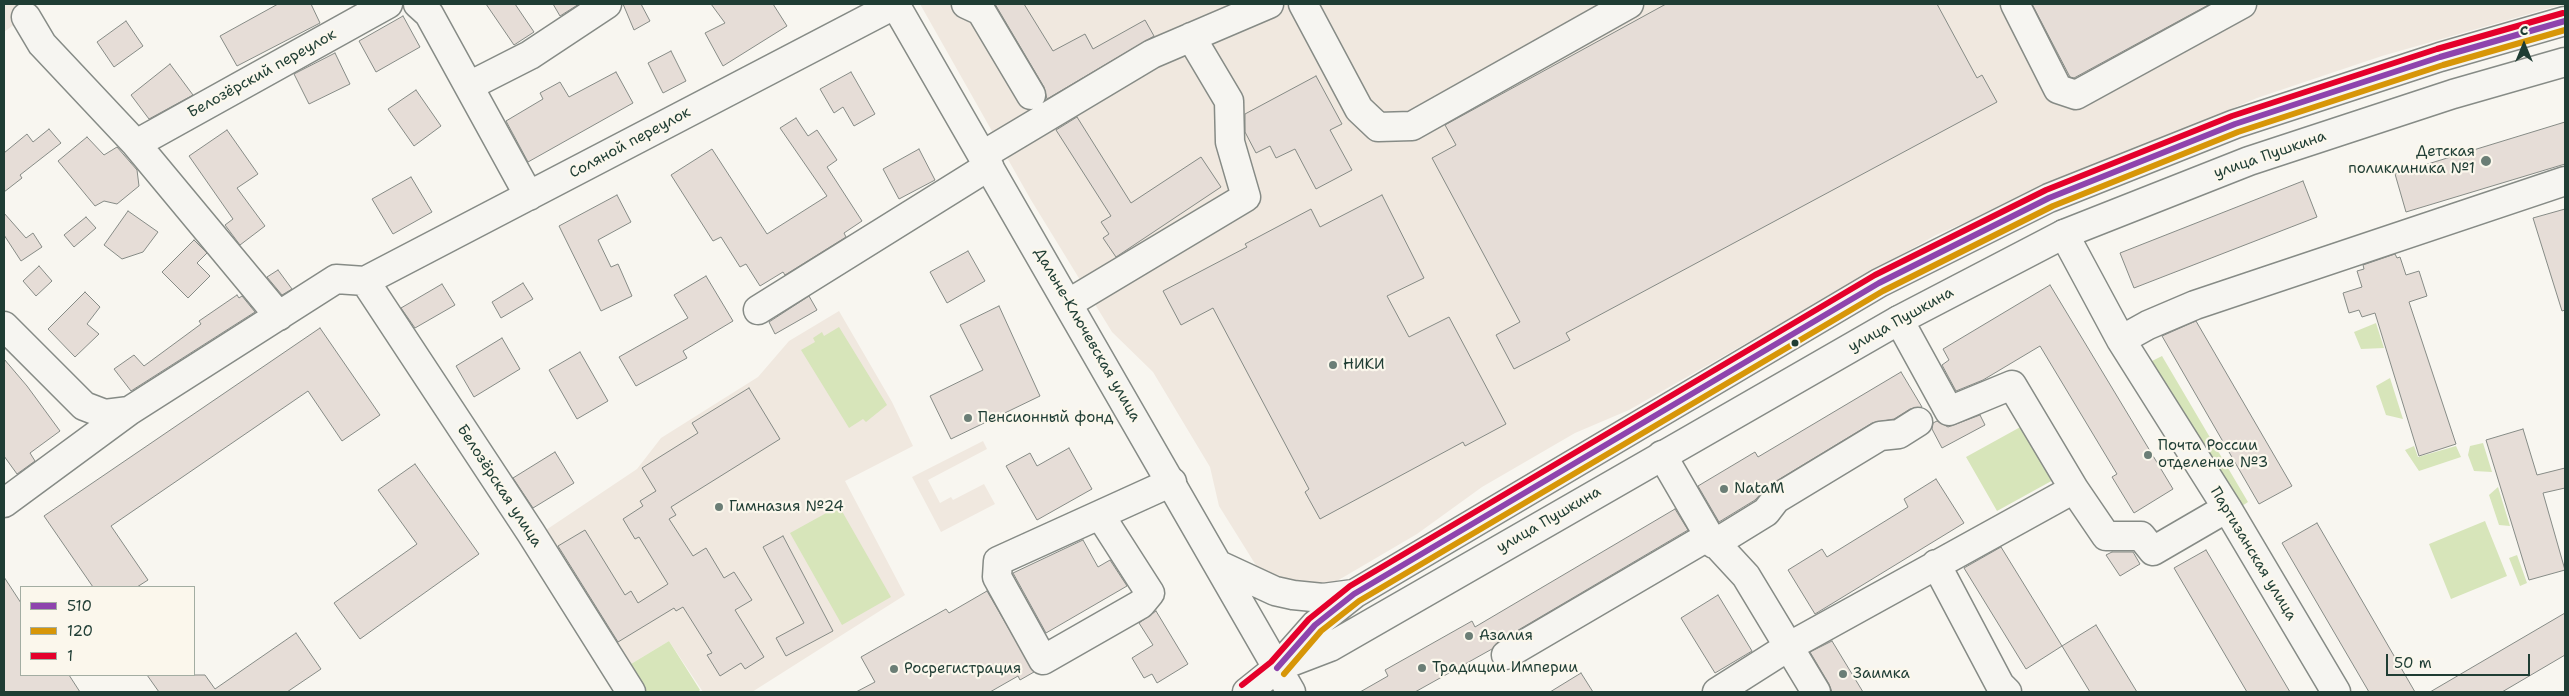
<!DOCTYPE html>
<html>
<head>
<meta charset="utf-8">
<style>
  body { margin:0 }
  #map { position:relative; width:2569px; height:696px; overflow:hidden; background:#f8f6f0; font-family:"Shantell Sans",sans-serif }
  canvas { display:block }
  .frame { position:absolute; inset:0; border:5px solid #1f3d34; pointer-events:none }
  .legend { position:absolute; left:20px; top:586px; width:175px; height:90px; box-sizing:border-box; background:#fbf7ec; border:1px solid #a3ada2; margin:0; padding:6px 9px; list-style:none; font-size:15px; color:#1f3d34 }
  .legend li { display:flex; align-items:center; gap:10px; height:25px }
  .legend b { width:25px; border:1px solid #a3ada2 }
  .north { position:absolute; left:2499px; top:20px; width:50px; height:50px; -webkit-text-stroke:4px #fbf7ec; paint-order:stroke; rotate:0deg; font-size:14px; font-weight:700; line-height:20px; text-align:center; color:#1f3d34 }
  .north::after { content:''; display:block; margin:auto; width:18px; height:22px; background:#1f3d34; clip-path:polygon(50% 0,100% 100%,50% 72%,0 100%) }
  .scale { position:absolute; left:2386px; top:654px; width:144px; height:22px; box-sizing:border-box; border:2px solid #1f3d34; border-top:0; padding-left:6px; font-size:15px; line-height:18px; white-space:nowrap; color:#1f3d34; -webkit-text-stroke:4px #fbf7ec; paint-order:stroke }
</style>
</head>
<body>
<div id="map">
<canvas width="2569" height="696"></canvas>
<div class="frame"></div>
<ul class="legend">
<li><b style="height:6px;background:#8e44ad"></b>510</li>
<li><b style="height:6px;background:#d79608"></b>120</li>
<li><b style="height:6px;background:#e4002b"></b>1</li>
</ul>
<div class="north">С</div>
<div class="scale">50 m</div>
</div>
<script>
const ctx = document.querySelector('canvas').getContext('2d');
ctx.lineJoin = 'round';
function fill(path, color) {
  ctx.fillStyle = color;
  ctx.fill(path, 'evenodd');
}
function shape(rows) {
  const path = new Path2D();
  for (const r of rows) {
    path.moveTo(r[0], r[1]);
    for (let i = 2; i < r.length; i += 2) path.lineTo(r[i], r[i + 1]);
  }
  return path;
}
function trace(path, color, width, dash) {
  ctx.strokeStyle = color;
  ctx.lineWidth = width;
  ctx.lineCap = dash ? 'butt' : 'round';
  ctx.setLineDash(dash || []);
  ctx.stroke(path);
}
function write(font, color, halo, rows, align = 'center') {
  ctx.font = font + ' "Shantell Sans",sans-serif';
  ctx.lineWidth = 4.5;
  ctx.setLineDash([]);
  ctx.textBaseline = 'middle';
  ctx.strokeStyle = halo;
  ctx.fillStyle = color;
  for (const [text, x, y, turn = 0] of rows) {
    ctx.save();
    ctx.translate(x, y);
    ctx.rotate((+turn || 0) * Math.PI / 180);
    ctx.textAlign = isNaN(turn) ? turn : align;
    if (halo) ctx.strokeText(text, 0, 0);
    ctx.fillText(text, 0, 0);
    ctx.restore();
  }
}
fill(shape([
  [4,4,26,4,19,21,4,32],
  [920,4,2564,4,2382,56,2257,98,1936,235,1629,410,1575,433,1482,487,1417,534,1325,588,1267,576,1257,567,1219,506,1210,467,1153,372,1112,332,1031,200],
  [839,311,892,402,913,446,845,481,905,595,752,692,703,692,669,641,626,667,540,534,637,469,661,438,758,377,789,341],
  [983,441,987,449,928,480,940,503,951,497,953,500,984,484,995,504,941,532,912,477]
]), '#f0e8df');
fill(shape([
  [2376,323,2384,348,2361,349,2354,332],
  [839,327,887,405,866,422,863,419,849,428,801,350,815,342,813,338,822,332,824,336],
  [2162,356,2248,502,2239,508,2152,361],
  [2390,378,2403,419,2386,415,2376,386],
  [2024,425,2055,479,1997,511,1966,457],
  [2483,443,2492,472,2474,471,2468,455,2470,446],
  [2414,446,2418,457,2456,446,2461,457,2419,471,2405,450],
  [2498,487,2510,526,2499,525,2489,495],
  [839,506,891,597,842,625,790,533],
  [2485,521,2507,576,2451,599,2429,544],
  [2517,555,2527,583,2520,586,2509,558],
  [669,641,700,690,698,692,642,692,626,667]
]), '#d7e5ba');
const building = shape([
  [278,4,311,4,320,23,237,66,220,36,278,4],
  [486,4,515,4,534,32,514,45,486,4],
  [553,4,579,4,560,16,553,4],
  [623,4,641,4,650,21,634,30,623,4],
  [711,4,773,4,787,26,723,66,705,33,725,23,711,4],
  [995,4,1024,4,1053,51,1085,34,1093,49,1145,20,1154,36,1047,99,1044,87,995,4],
  [1666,4,1937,4,1977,78,1982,75,1997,102,1566,333,1570,340,1514,369,1496,335,1520,322,1432,158,1456,145,1445,125,1666,4],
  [2032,4,2210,4,2074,78,2070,77,2032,4],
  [403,16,420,47,376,72,359,41,403,16],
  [126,21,143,46,114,67,97,42,126,21],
  [671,51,686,81,663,93,648,63,671,51],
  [335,53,350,84,309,104,294,74,335,53],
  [170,64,193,95,149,119,131,95,170,64],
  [616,72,633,103,528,162,506,121,543,99,540,93,560,82,569,97,616,72],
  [851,72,875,114,854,126,843,107,834,113,820,89,851,72],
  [1316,76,1342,124,1330,130,1352,170,1316,189,1295,149,1276,158,1270,146,1256,153,1245,132,1245,114,1316,76],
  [416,90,441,126,414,146,388,109,416,90],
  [1077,117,1131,203,1201,157,1221,187,1116,257,1103,238,1109,234,1101,222,1111,216,1056,130,1077,117],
  [796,118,808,136,817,130,837,160,827,167,862,221,844,233,846,237,785,275,783,272,760,286,746,264,740,267,721,237,713,241,671,175,712,149,767,234,827,196,780,128,796,118],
  [2565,122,2565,164,2406,212,2395,174,2565,122],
  [49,129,61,143,20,175,22,178,4,192,4,153,27,134,33,142,49,129],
  [227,130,258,174,237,188,265,226,240,245,225,225,233,219,189,156,227,130],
  [87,137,104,155,117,147,137,170,139,186,117,204,104,201,95,206,58,161,87,137],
  [919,149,935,180,899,199,883,169,919,149],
  [411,177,432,212,393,234,372,199,411,177],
  [2303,181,2317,217,2134,288,2120,253,2303,181],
  [617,195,631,222,598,240,611,267,618,264,632,296,601,311,559,226,617,195],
  [1382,195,1424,278,1387,296,1409,337,1449,317,1506,424,1465,446,1463,442,1320,519,1305,492,1309,489,1213,308,1181,325,1163,291,1247,247,1245,244,1311,209,1320,227,1382,195],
  [2565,209,2565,310,2562,311,2533,218,2565,209],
  [128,211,158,232,143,252,122,259,104,245,128,211],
  [4,213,26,238,33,233,42,247,21,261,4,235,4,213],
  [86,217,96,228,74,247,64,235,86,217],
  [194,240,207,253,197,263,210,276,188,298,162,272,194,240],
  [968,251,985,281,947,303,930,272,968,251],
  [2395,254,2397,258,2400,257,2406,275,2419,271,2427,296,2409,302,2456,444,2419,456,2375,313,2362,317,2359,310,2349,313,2343,293,2362,287,2357,271,2364,269,2363,265,2395,254],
  [39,266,52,281,36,296,23,281,39,266],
  [278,270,292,289,282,295,267,277,278,270],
  [706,276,733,321,683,351,687,358,636,386,619,357,688,318,674,295,706,276],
  [523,283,533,299,501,318,492,302,523,283],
  [442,284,455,305,415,328,401,308,442,284],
  [2050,285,2173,489,2134,513,2112,477,2117,474,2040,346,1983,380,1956,391,1942,365,1949,360,1943,349,2050,285],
  [85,292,100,307,87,324,99,334,75,357,48,329,85,292],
  [237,295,239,298,242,296,255,312,131,391,114,369,134,355,144,366,201,324,199,321,237,295],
  [809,296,817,310,775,334,769,322,809,296],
  [999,306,1040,396,951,439,930,396,983,370,960,325,999,306],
  [2196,321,2292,486,2259,504,2162,336,2196,321],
  [320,328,380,415,342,441,308,391,111,526,148,580,137,587,93,587,44,516,320,328],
  [502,338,520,369,474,397,456,366,502,338],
  [580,352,608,401,577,419,549,370,580,352],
  [4,359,27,386,60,431,30,453,35,461,17,474,4,456,4,359],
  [1901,372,1922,407,1910,409,1894,419,1872,423,1768,486,1755,500,1719,522,1698,486,1755,452,1758,457,1901,372],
  [749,388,780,439,671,507,676,515,669,519,693,556,706,548,724,578,734,572,752,600,735,610,764,657,745,669,741,663,720,676,707,655,712,653,683,607,676,611,674,608,618,642,558,546,585,530,625,595,631,591,638,603,668,584,639,537,635,539,623,519,643,506,640,501,656,491,642,468,698,433,692,423,749,388],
  [1980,415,1985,425,1942,448,1932,429,1933,423,1937,421,1948,427,1980,415],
  [2523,429,2537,475,2565,468,2565,488,2543,493,2565,570,2529,580,2486,440,2523,429],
  [1069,448,1092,489,1037,520,1006,466,1030,453,1037,466,1069,448],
  [555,452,574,483,533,508,513,478,555,452],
  [415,464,479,554,360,639,334,603,417,544,378,490,415,464],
  [1936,479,1964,523,1815,614,1788,570,1822,549,1827,557,1908,507,1904,499,1936,479],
  [1675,509,1688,530,1498,642,1492,649,1415,692,1360,692,1388,676,1385,670,1472,621,1475,627,1675,509],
  [2317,523,2415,692,2369,692,2282,543,2317,523],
  [783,536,833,631,786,656,776,638,804,623,763,547,783,536],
  [1083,540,1098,567,1110,560,1127,586,1046,633,1013,573,1083,540],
  [2001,547,2062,646,2026,669,1964,568,2001,547],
  [2206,550,2290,692,2247,692,2174,568,2206,550],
  [2112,552,2133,552,2140,564,2120,576,2106,555,2112,552],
  [4,577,21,603,21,675,69,675,80,692,4,692,4,577],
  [987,591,1034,672,1020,680,1018,676,990,692,856,692,875,682,861,657,946,609,949,613,987,591],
  [1718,595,1752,651,1715,673,1681,618,1718,595],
  [1156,611,1188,664,1157,683,1152,674,1144,678,1132,658,1153,645,1139,623,1156,611],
  [2565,613,2565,655,2502,692,2430,692,2565,613],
  [2096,625,2137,692,2090,692,2062,646,2096,625],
  [296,633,321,669,287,692,159,692,147,675,205,675,215,689,296,633],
  [1832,641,1863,692,1832,692,1829,684,1810,652,1832,641],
  [1581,673,1593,692,1550,692,1581,673]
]);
fill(building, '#e6ddd7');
trace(building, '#868b86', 1);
const minor = shape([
  [418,4,429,14,529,196],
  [966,4,981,11,1031,95],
  [1303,4,1359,109,1378,127,1412,126,1629,4],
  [2015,4,2058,89,2076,95,2242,4],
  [26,17,42,44,136,144,279,316],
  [469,86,530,55,607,4],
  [136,144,388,4],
  [983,155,1152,54,1269,4],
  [2064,234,2121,340,2227,508,2336,692],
  [365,281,531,533,631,692],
  [1069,303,1246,197,1230,142,1229,101,1191,37],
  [758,310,989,166],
  [1899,320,1949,411,2012,385,2074,489],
  [4,326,84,406,105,414,129,411,336,279,365,281,896,4],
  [2121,340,2148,325,2195,305,2565,181],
  [1662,455,1709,536,1746,576,1816,692],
  [4,503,129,411],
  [1100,515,1150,593,1141,604,1043,660,997,577,998,561,1172,482],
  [1714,544,1766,512,1776,499,1880,436,1899,434,1918,422],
  [1936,564,2000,685,2007,692],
  [1506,655,1709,536],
  [1717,692,1788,647,2074,489,2106,536,2141,536,2153,551,2227,508]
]);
const major = shape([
  [895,4,1291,692],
  [1219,565,1275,591,1293,595,1323,598,1353,594],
  [1283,665,1330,647,1899,320,2064,234,2249,161,2453,94,2565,62],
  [1247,692,1277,668,1315,625,1354,594,1879,283,2049,198,2235,124,2440,57,2565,21]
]);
trace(minor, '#868b86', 31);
trace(major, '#868b86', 31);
trace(minor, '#f6f5f1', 28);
trace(major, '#f6f5f1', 28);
trace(shape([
  [1277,668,1315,625,1354,594,1879,283,2049,198,2235,124,2440,57,2565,21]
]), '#8e44ad', 6);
trace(shape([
  [1284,674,1321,631,1359,601,1883,291,2053,206,2238,132,2443,65,2565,30]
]), '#d79608', 6);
trace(shape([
  [1242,685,1271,662,1309,619,1350,586,1875,275,2046,190,2232,116,2437,49,2563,13]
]), '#e4002b', 6);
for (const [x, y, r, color] of [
  [2486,161,6,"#6b7e76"],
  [1795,343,4.5,"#1f3d34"],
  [1333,365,5,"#6b7e76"],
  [968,418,5,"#6b7e76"],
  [2148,455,5,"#6b7e76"],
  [1724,489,5,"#6b7e76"],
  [719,507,5,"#6b7e76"],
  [1469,636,5,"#6b7e76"],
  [1422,668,5,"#6b7e76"],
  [894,669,5,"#6b7e76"],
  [1843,674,5,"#6b7e76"]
]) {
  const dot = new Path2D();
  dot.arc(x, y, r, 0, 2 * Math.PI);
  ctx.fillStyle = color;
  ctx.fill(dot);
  trace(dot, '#fbf7ec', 2);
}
write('15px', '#1f3d34', '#fbf7ec', [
  ["Белозёрский переулок",262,74,-29],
  ["Соляной переулок",630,143,-28],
  ["улица Пушкина",2270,155,-19],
  ["улица Пушкина",1901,320,-29],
  ["Дальне-Ключевская улица",1087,335,60],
  ["Белозёрская улица",499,486,57],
  ["улица Пушкина",1549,520,-30],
  ["Партизанская улица",2253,554,59]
]);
write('15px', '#1f3d34', '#fbf7ec', [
  ["Детская",2475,152,"right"],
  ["поликлиника №1",2475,169,"right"],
  ["НИКИ",1343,365],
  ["Пенсионный фонд",978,418],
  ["Почта России",2158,446],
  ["отделение №3",2158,463],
  ["NataM",1734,489],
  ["Гимназия №24",729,507],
  ["Азалия",1479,636],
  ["Традиции Империи",1432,668],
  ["Росрегистрация",904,669],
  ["Заимка",1853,674]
], 'left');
</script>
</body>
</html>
